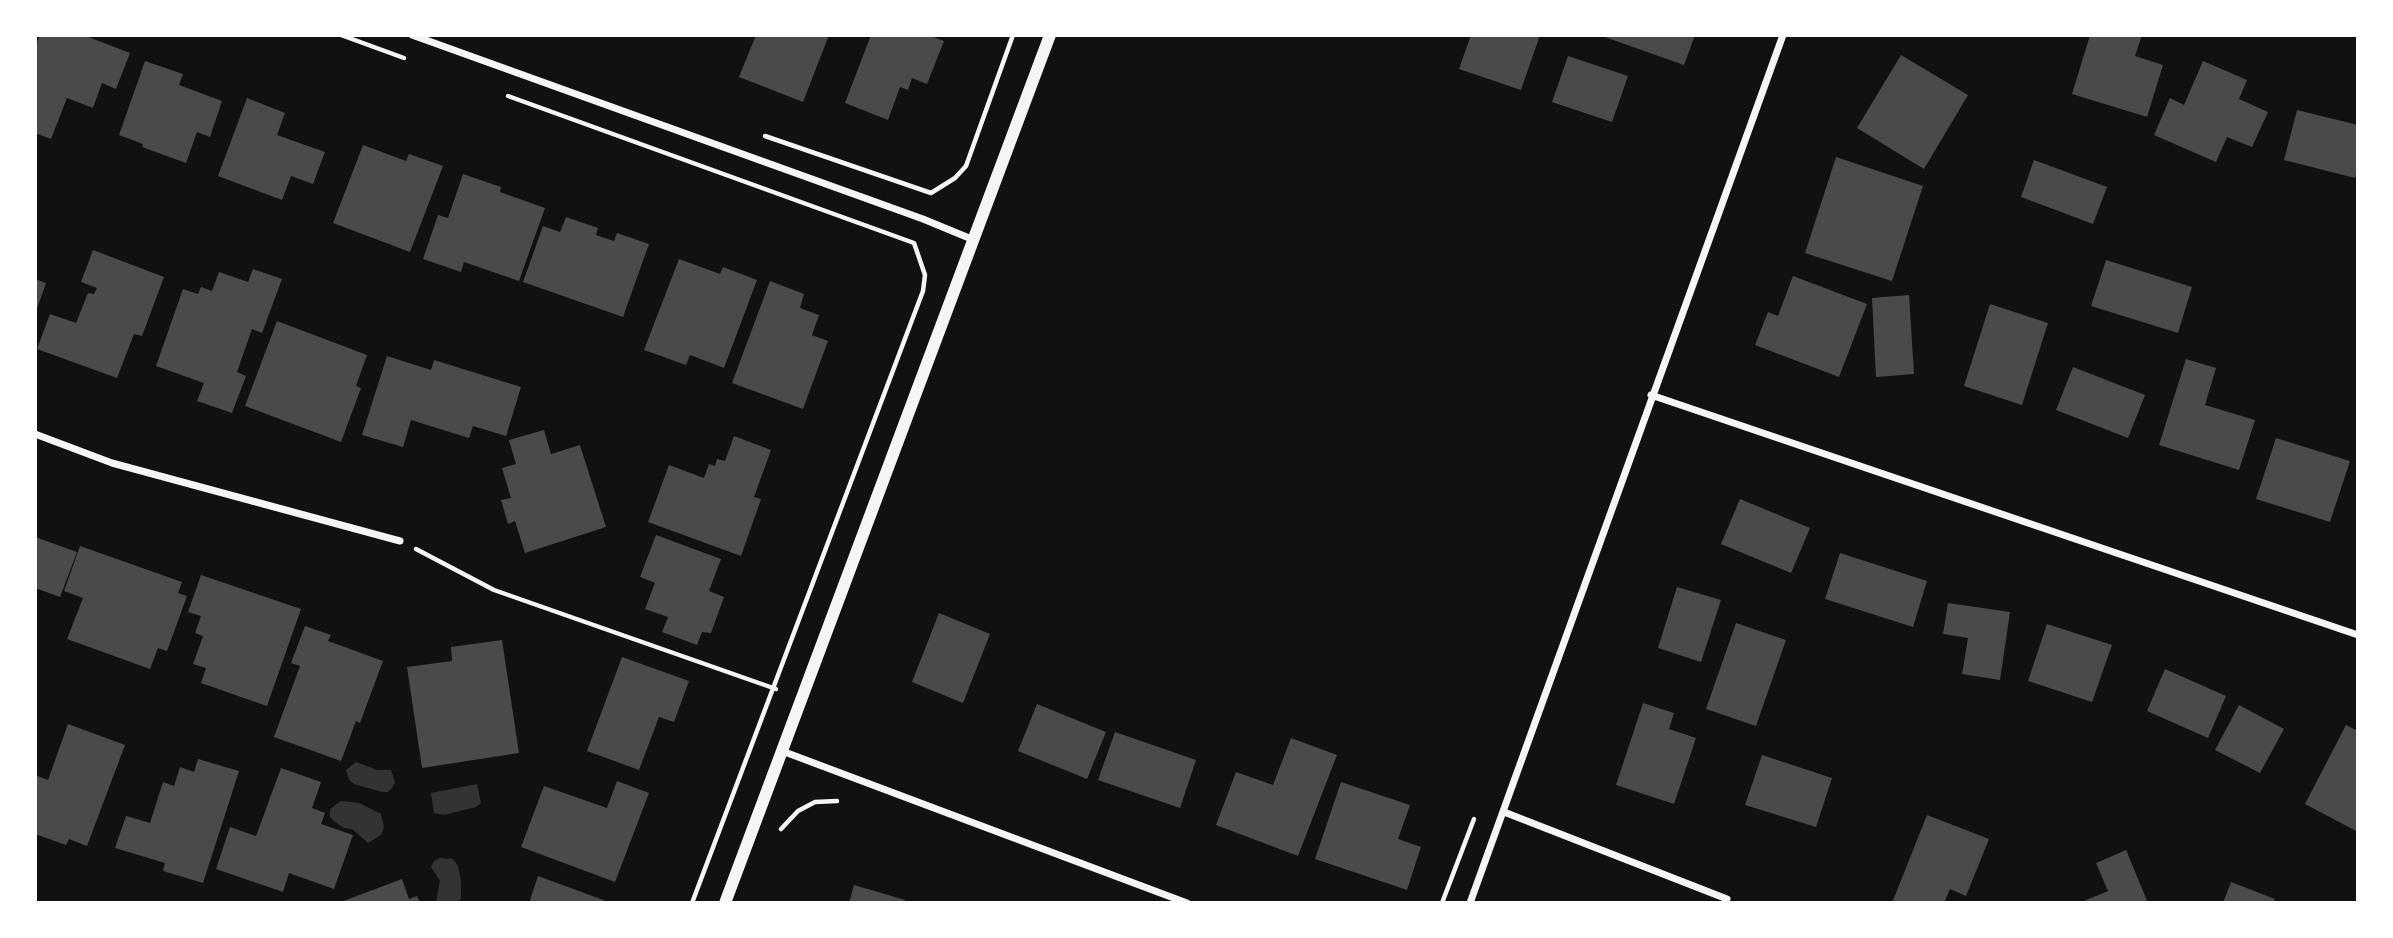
<!DOCTYPE html>
<html>
<head>
<meta charset="utf-8">
<style>
  body { margin:0 }
  #map { position:relative; width:2393px; height:938px; overflow:hidden; background:#111; font-family:Manrope,sans-serif }
  canvas { display:block }
  .frame { position:absolute; inset:0; border:37px solid #fff; pointer-events:none }
</style>
</head>
<body>
<div id="map">
<canvas width="2393" height="938"></canvas>
<div class="frame"></div>
</div>
<script>
const ctx = document.querySelector('canvas').getContext('2d');
ctx.lineJoin = 'round';
function fill(path, color) {
  ctx.fillStyle = color;
  ctx.fill(path, 'evenodd');
}
function shape(rows) {
  const path = new Path2D();
  for (const r of rows) {
    path.moveTo(r[0], r[1]);
    for (let i = 2; i < r.length; i += 2) path.lineTo(r[i], r[i + 1]);
  }
  return path;
}
function trace(path, color, width, dash) {
  ctx.strokeStyle = color;
  ctx.lineWidth = width;
  ctx.lineCap = dash ? 'butt' : 'round';
  ctx.setLineDash(dash || []);
  ctx.stroke(path);
}
fill(shape([
  [356,762,377,770,391,770,395,782,392,788,388,792,382,792,354,784,349,780,346,770],
  [477,784,481,803,476,807,444,815,434,813,431,793],
  [341,801,359,803,381,814,384,827,381,835,368,843,352,829,344,828,335,822,330,817,330,809],
  [440,858,453,859,458,866,461,882,461,899,456,903,436,901,440,881,431,867,434,861]
]), '#333');
fill(shape([
  [40,35,83,35,130,53,116,89,102,83,93,108,67,98,51,139,35,133,35,48],
  [756,35,829,35,803,102,739,77],
  [871,35,928,35,944,41,927,84,912,78,908,90,900,87,888,120,845,103],
  [1471,35,1540,35,1521,90,1459,69],
  [1599,35,1695,35,1684,65],
  [2090,35,2142,35,2135,56,2163,65,2147,117,2072,94],
  [1901,55,1968,95,1924,169,1857,128],
  [1568,56,1628,76,1612,122,1552,102],
  [145,61,183,74,179,85,222,101,210,137,197,132,186,163,142,147,143,144,119,135],
  [2203,61,2247,80,2239,99,2268,112,2252,147,2227,137,2216,162,2154,135,2170,98,2184,105],
  [247,98,285,113,277,135,325,152,313,184,291,176,282,200,218,176],
  [2297,110,2358,125,2358,165,2355,178,2284,160],
  [363,145,406,161,409,154,443,166,410,252,333,223],
  [1836,157,1923,186,1892,281,1805,253],
  [2034,160,2107,187,2093,224,2021,197],
  [463,174,501,187,500,192,545,208,519,281,464,262,461,272,423,259,438,215,448,218],
  [566,217,598,228,596,235,614,241,617,233,649,244,623,317,523,282,543,226,560,232],
  [93,250,164,277,142,336,134,334,117,378,37,349,50,314,76,323,88,293,94,294,97,288,81,282],
  [679,259,720,274,723,267,757,280,724,368,690,355,686,365,644,350],
  [2106,260,2192,287,2178,333,2091,306],
  [253,269,282,279,262,333,252,329,237,372,246,376,232,413,197,401,204,383,156,366,183,289,198,294,201,287,212,291,219,272,248,282],
  [1793,276,1867,304,1839,377,1755,345,1768,312,1778,316],
  [35,279,46,283,35,314],
  [770,281,804,294,800,308,819,315,812,335,828,341,803,409,732,383],
  [1909,295,1914,374,1876,377,1872,298],
  [1990,304,2048,323,2022,405,1964,386],
  [277,321,367,355,356,386,361,388,341,442,245,406],
  [387,356,431,370,434,360,521,387,506,436,473,426,469,438,411,420,403,447,362,435],
  [2186,359,2216,368,2205,405,2255,420,2239,470,2159,445],
  [2073,367,2145,395,2128,438,2056,410],
  [544,430,551,454,580,445,606,527,525,553,515,521,508,524,501,500,511,498,502,468,516,464,509,440],
  [734,436,771,450,754,497,761,499,741,556,648,522,669,465,704,478,709,464,715,466,717,459,725,461],
  [2276,438,2350,461,2330,522,2256,499],
  [1740,499,1810,528,1791,573,1721,544],
  [656,535,721,559,709,591,724,597,711,633,702,632,697,645,662,632,668,617,645,609,655,583,640,577],
  [35,537,77,552,60,597,35,588],
  [80,546,182,582,178,593,187,596,167,651,158,648,150,669,67,639,83,598,64,591],
  [1840,553,1927,581,1913,627,1825,599],
  [201,575,301,609,267,706,201,683,206,668,193,664,203,636,195,633,201,616,188,612],
  [1677,587,1721,600,1701,662,1658,648],
  [1948,603,2010,612,2000,680,1962,674,1968,638,1943,634],
  [939,613,990,634,963,703,912,682],
  [1736,623,1786,640,1756,726,1706,709],
  [2047,624,2112,645,2092,702,2028,681],
  [305,626,331,635,328,641,383,661,360,723,356,721,341,761,274,737,300,666,291,663],
  [502,640,519,753,422,768,407,667,452,661,451,647],
  [622,657,689,681,674,722,659,717,639,770,587,751],
  [2165,669,2226,696,2208,738,2147,711],
  [1643,703,1674,713,1669,729,1696,738,1674,804,1616,785],
  [1037,704,1106,732,1087,779,1018,751],
  [2239,705,2284,729,2260,773,2215,750],
  [68,724,125,745,87,846,69,839,66,845,35,834,35,775,48,780],
  [2346,725,2358,731,2358,832,2305,804],
  [1115,732,1196,760,1180,808,1098,780],
  [1291,738,1337,755,1298,856,1216,825,1236,772,1273,785],
  [1762,755,1832,778,1816,827,1745,805],
  [198,759,239,771,203,883,163,871,165,863,115,848,126,816,150,823,163,782,174,786,180,767,194,772],
  [281,768,321,782,312,808,325,813,321,824,353,835,334,889,289,873,283,892,216,869,230,827,256,836],
  [617,781,649,793,615,882,521,847,544,786,607,808],
  [1341,782,1410,805,1398,839,1421,847,1407,890,1315,859],
  [1927,815,1989,839,1966,896,1950,889,1944,903,1892,903],
  [2126,850,2148,903,2079,903,2108,891,2096,863],
  [538,876,606,901,606,903,529,903],
  [402,879,409,899,417,896,420,903,338,903],
  [2231,882,2275,899,2273,903,2223,903],
  [854,885,905,900,904,903,849,903]
]), '#4a4a4a');
trace(shape([
  [341,35,404,58],
  [508,96,914,243,925,275,923,291,692,903],
  [765,136,931,193,955,178,966,166,1013,35],
  [416,549,494,590,776,689],
  [781,829,798,811,815,802,837,801],
  [1442,903,1474,819]
]), '#f5f5f5', 4.5);
trace(shape([
  [412,35,923,219,974,240],
  [1651,395,2358,635],
  [35,434,112,463,400,541],
  [782,751,1187,903],
  [1504,812,1727,899],
  [1470,903,1783,35]
]), '#f5f5f5', 7);
trace(shape([
  [725,903,1050,35]
]), '#f5f5f5', 12);
</script>
</body>
</html>
